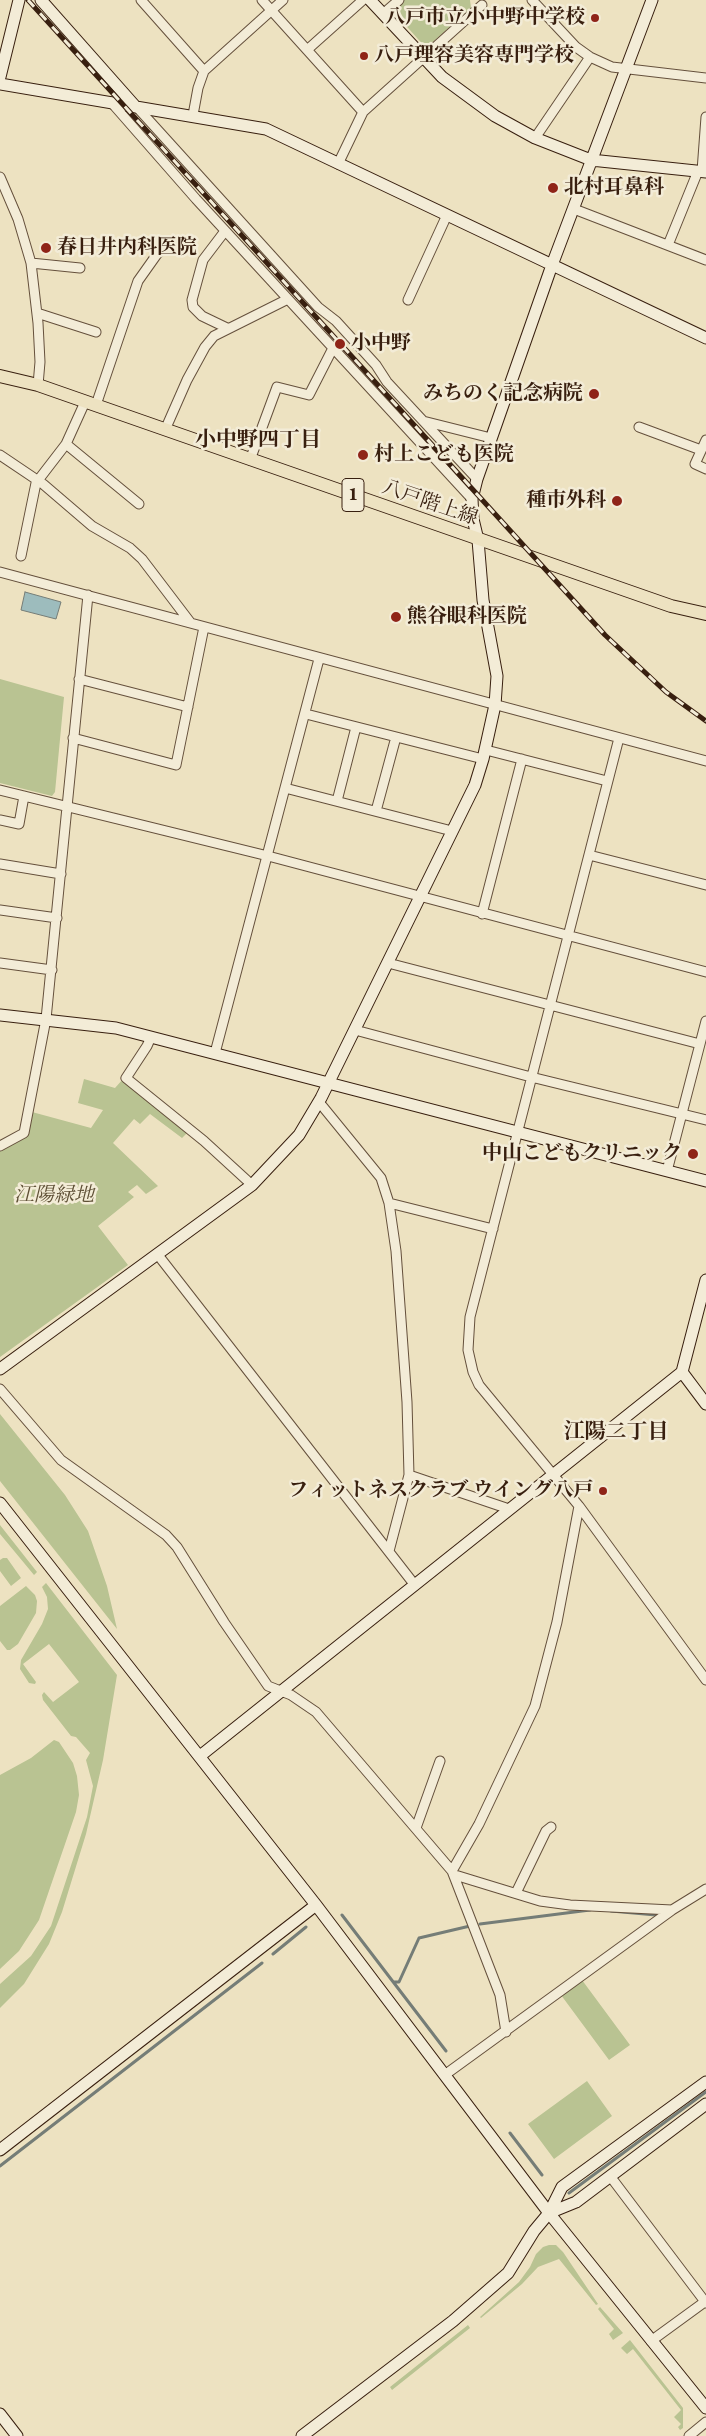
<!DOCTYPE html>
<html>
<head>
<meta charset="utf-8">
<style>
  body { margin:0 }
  canvas { display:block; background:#ede2c1 }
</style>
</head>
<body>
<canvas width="706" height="2436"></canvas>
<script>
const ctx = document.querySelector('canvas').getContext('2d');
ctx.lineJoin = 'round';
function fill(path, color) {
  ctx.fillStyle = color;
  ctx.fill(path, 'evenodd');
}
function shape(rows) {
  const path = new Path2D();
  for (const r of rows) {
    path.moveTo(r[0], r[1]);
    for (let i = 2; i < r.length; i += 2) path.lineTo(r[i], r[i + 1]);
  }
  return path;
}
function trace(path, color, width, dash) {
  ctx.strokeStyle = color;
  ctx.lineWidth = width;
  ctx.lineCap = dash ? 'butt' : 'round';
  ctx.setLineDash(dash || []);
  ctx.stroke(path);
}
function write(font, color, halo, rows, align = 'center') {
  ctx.font = font + ' "EB Garamond","Noto Serif JP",serif';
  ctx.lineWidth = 5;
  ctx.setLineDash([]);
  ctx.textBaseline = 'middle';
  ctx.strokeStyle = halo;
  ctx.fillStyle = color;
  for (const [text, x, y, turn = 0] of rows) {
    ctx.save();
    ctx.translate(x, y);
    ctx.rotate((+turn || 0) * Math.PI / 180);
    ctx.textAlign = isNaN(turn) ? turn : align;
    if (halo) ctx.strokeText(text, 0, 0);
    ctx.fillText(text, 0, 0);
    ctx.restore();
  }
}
fill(shape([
  [403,0,470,0,471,8,426,48,392,10],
  [0,679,64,697,55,792,52,796,0,783],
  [84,1079,115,1088,123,1079,188,1132,182,1138,150,1114,140,1124,134,1119,113,1143,158,1186,146,1194,137,1185,128,1192,134,1197,98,1226,128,1265,0,1357,0,1150,28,1136,32,1112,91,1128,103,1110,78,1103],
  [0,1414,65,1495,88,1531,107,1586,117,1629,0,1481],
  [0,1525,37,1572,34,1575,0,1534],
  [3,1558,7,1558,21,1578,11,1586,0,1571,0,1560],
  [46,1583,117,1675,103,1760,86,1834,62,1912,49,1944,24,1984,0,2008,0,1984,31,1956,51,1926,87,1817,93,1786,86,1760,90,1753,76,1737,71,1736,43,1700,42,1695,44,1692,53,1702,79,1682,49,1644,23,1664,36,1682,35,1684,29,1683,20,1669,21,1660,42,1624,48,1609,47,1597,42,1587],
  [26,1586,35,1595,37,1601,36,1613,18,1644,10,1650,7,1650,0,1641,0,1606],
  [54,1740,59,1742,73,1763,77,1776,79,1795,76,1812,39,1920,19,1951,0,1969,0,1775,31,1758],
  [582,1980,630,2045,609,2060,561,1995],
  [587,2081,612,2116,554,2159,528,2124],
  [549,2245,556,2245,563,2252,598,2304,596,2305,559,2259,538,2267,522,2284,481,2318,480,2317,519,2282,530,2267,536,2254,543,2247],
  [600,2307,623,2333,613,2340,609,2334,614,2329,598,2309],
  [468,2325,470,2328,392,2390,390,2387],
  [630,2340,683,2408,683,2428,680,2430,678,2427,681,2424,674,2417,681,2410,633,2349,627,2354,621,2348]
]), '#b9c392');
const water = shape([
  [25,592,61,602,56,619,21,610,25,592]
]);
fill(water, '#9dbcbd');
trace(water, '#757d77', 1);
trace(shape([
  [611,1911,656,1915],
  [342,1915,446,2051],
  [480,1924,590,1910],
  [273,1954,306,1927],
  [394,1982,399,1982,419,1938,470,1926],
  [510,2133,542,2175],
  [0,2166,262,1963],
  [569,2193,706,2092]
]), '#757d77', 3);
const street = shape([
  [141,0,204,71],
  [262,0,363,112],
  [532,0,576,47,590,57,612,67,706,78],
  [383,14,399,0],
  [307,50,363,0],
  [111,102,196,199,472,499],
  [135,105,318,307,336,321,376,365,387,382,477,479],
  [193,115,198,88,204,71,283,0],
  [535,138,590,57],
  [338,164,363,112,482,5],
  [702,171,706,117],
  [0,177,18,219,31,263,38,323,40,362,38,385],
  [574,209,706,260],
  [225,231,203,260,192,300,193,307,202,316,227,328],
  [668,245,698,171],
  [31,263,80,268],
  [408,300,447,215],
  [37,313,96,332],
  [96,405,138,281,160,250],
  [423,421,491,438],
  [639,427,701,450],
  [165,430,187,380,205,347,214,336,288,299],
  [706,440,695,464,706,469],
  [66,444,139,504],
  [0,455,43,484,92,526,130,548,142,559,190,622],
  [250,460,277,387,309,395,333,348],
  [21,556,36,483,66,444,85,402],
  [0,572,706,761],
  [79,679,188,707],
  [306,714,483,759],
  [73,738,176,765,204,627],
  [619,738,470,1317,468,1350,473,1372,479,1385,579,1506,706,1680],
  [486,750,607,781],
  [285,788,452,831],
  [0,790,268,856,706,972],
  [337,801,356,727],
  [376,811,396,737],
  [0,820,19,824,24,796],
  [589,855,706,885],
  [0,864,61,874],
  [0,910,57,918],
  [482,914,522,759],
  [0,963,52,970],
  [388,963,700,1044],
  [355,1030,531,1077,706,1120],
  [151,1037,147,1046,126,1078,204,1141,252,1185],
  [215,1053,319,659],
  [319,1102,381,1178,389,1203,396,1251,407,1402,409,1475,389,1551],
  [0,1146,24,1133,46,1019,88,595],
  [667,1171,706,1021],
  [389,1203,493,1229],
  [158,1255,414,1584],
  [0,1389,61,1460,166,1535,177,1547,224,1622,268,1686,291,1695,316,1712,452,1871,500,1995,506,2032],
  [409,1475,509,1509],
  [416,1828,440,1761],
  [452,1871,479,1824,535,1706,557,1622,579,1506],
  [455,1875,540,1901,570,1905,672,1910],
  [516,1893,546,1831,551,1827],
  [446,2074,672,1910,706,1889],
  [610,2176,706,2303],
  [651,2341,706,2301],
  [689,2436,706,2422]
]);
const secondary = shape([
  [41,0,134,105],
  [370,0,442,77,495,116,535,138,591,160,706,172],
  [0,77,19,0],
  [0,84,266,129,706,338],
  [0,1015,116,1028,706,1181],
  [0,1369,252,1185,299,1135,321,1098,475,785,483,759,495,705,497,676,483,600,478,540,473,519,472,499,477,479,552,265,652,0],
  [682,1372,706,1404],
  [0,1503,316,1905,549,2213,706,2408],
  [200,1756,682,1372,706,1280],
  [0,2150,316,1905],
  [549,2213,576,2202,706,2104],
  [0,2414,17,2436],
  [302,2436,453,2321,508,2273,534,2231,549,2213,562,2187,706,2082]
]);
const primary = shape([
  [0,376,38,385,671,606,706,614]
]);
trace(street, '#65503c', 11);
trace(secondary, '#381f0f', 13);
trace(primary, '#381f0f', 14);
trace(street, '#f3ecd7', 9);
trace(secondary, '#f3ecd7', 11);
trace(primary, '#ede2c1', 12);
const rail = shape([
  [28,0,605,635,666,692,706,721]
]);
trace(rail, '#381f0f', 5);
trace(rail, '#f3ecd7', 3, [9]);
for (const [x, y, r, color] of [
  [595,18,5,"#8f2418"],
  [364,56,5,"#8f2418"],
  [553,188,6,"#8f2418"],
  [46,248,6,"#8f2418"],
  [340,344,6,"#8f2418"],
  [594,394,6,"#8f2418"],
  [363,455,6,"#8f2418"],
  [617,501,6,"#8f2418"],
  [396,617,6,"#8f2418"],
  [693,1154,6,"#8f2418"],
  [603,1491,5,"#8f2418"]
]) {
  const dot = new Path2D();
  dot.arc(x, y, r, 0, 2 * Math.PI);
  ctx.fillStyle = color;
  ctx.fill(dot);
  trace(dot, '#f3ecd7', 2);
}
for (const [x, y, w] of [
  [353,495,22]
]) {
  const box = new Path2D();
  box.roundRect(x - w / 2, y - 16.5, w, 33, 4);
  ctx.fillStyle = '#f3ecd7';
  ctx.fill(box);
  trace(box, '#381f0f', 1);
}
write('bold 19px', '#381f0f', null, [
  ["1",353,495]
]);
write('bold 20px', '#381f0f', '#f3ecd7', [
  ["八戸市立小中野中学校",585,18,"right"],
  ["八戸理容美容専門学校",374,56],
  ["北村耳鼻科",564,188],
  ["春日井内科医院",57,248],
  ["小中野",351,344],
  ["みちのく記念病院",583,394,"right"],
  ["村上こども医院",374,455],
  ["種市外科",606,501,"right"],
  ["熊谷眼科医院",407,617],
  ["中山こどもクリニック",682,1154,"right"],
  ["フィットネスクラブ ウイング八戸",593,1491,"right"]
], 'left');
write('20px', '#381f0f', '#f3ecd7', [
  ["八戸階上線",430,503,19]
]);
write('italic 20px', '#5f5036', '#f3ecd7', [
  ["江陽緑地",54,1196]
]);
write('bold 21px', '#381f0f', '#f3ecd7', [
  ["小中野四丁目",258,440],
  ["江陽二丁目",616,1432]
]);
</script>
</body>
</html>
